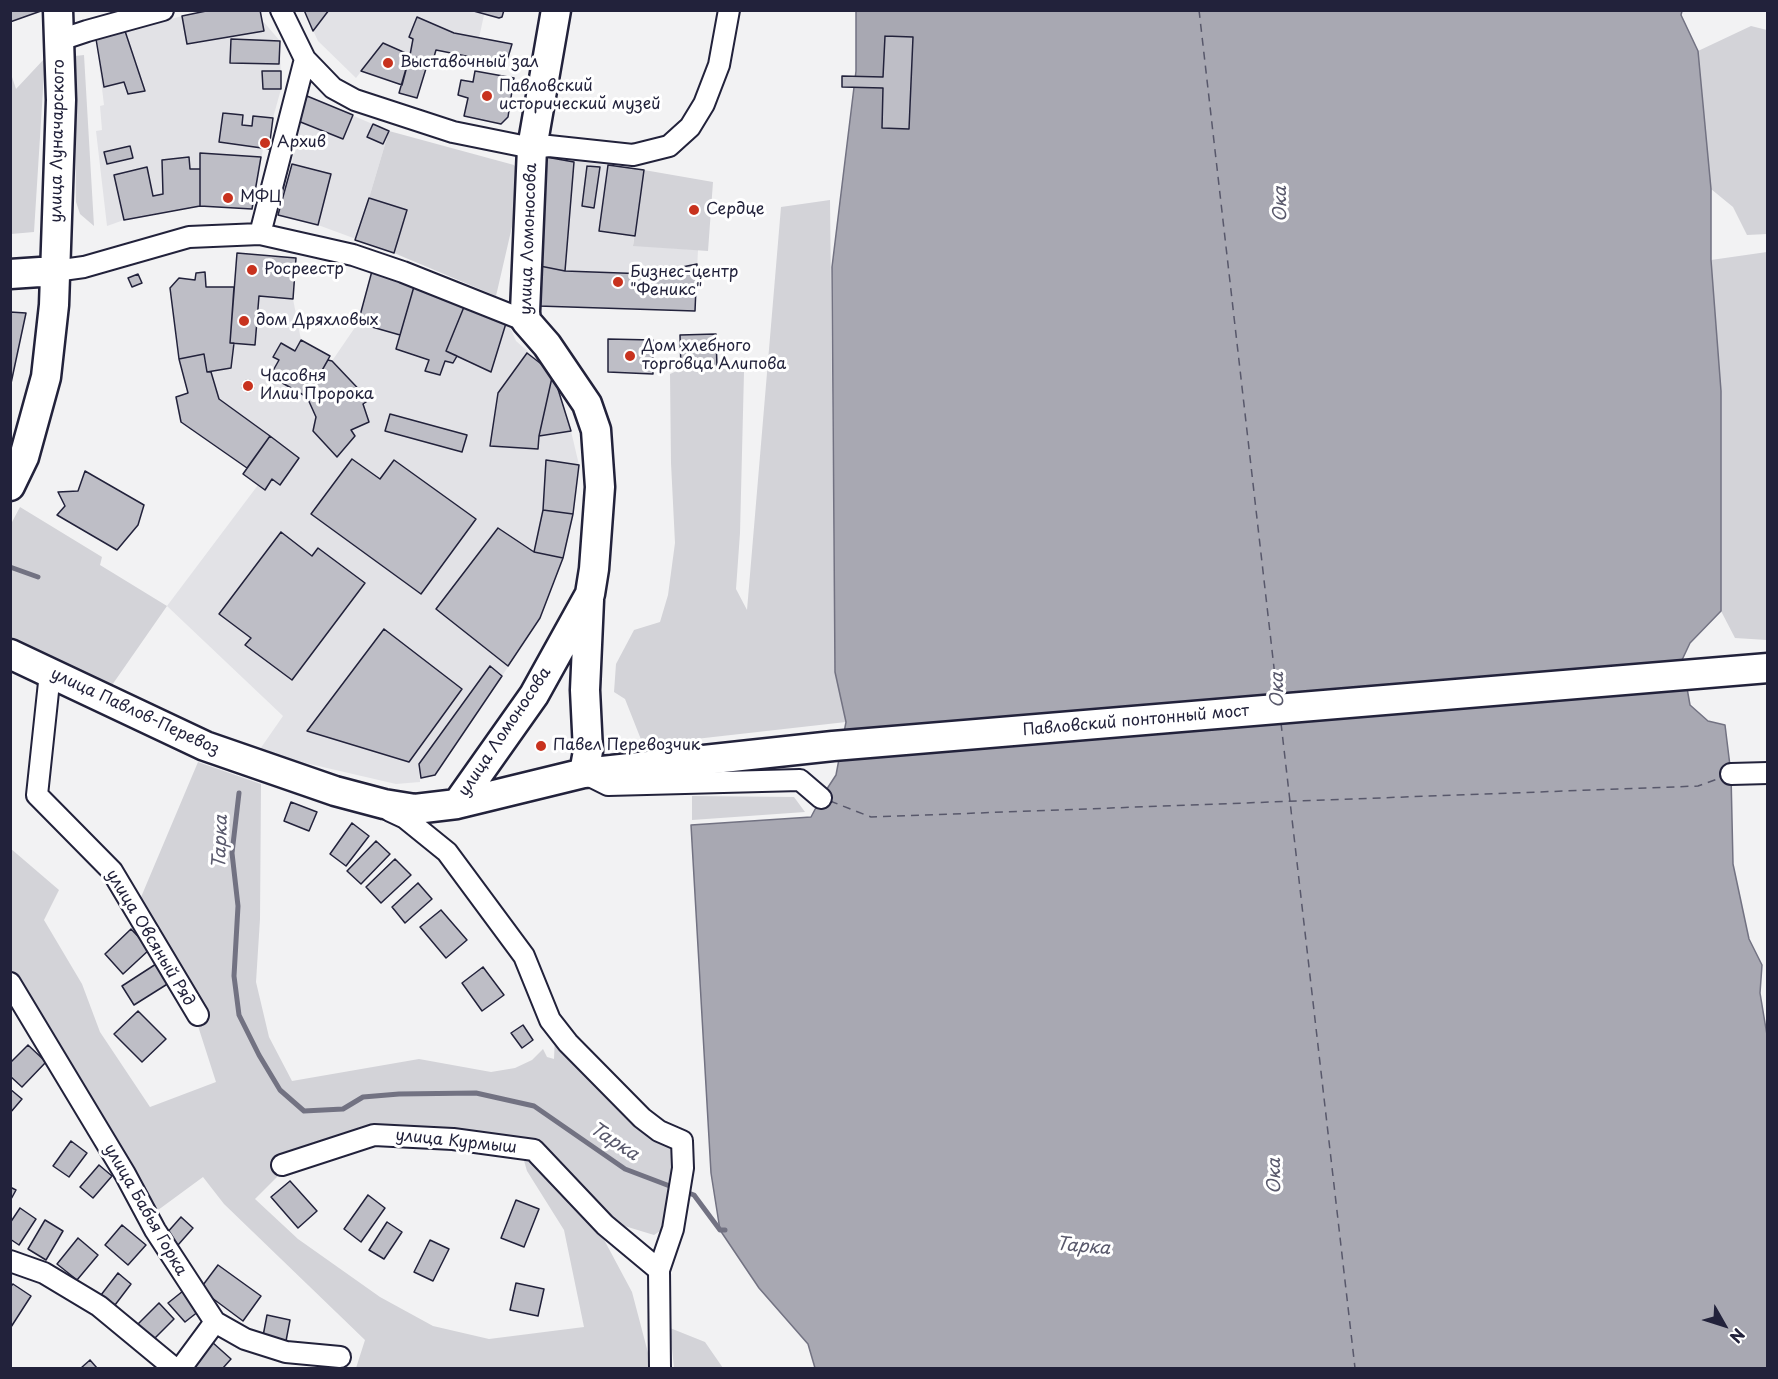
<!DOCTYPE html>
<html>
<head>
<meta charset="utf-8">
<style>
  body { margin:0 }
  #map { position:relative; width:1778px; height:1379px; overflow:hidden; background:#f2f2f3; font-family:"Playpen Sans",sans-serif }
  canvas { display:block }
  .frame { position:absolute; inset:0; border:12px solid #22223b; pointer-events:none }
  .north { position:absolute; left:1694px; top:1295px; width:60px; height:60px; -webkit-text-stroke:4px #fff; paint-order:stroke; rotate:129deg; font-size:16px; font-weight:700; line-height:24px; text-align:center; color:#22223b }
  .north::after { content:''; display:block; margin:auto; width:21px; height:27px; background:#22223b; clip-path:polygon(50% 0,100% 100%,50% 72%,0 100%) }
</style>
</head>
<body>
<div id="map">
<canvas width="1778" height="1379"></canvas>
<div class="frame"></div>
<div class="north">N</div>
</div>
<script>
const ctx = document.querySelector('canvas').getContext('2d');
ctx.lineJoin = 'round';
function fill(path, color) {
  ctx.fillStyle = color;
  ctx.fill(path, 'evenodd');
}
function shape(rows) {
  const path = new Path2D();
  for (const r of rows) {
    if (r.length === 3) {
      path.moveTo(r[0] + r[2], r[1]);
      path.arc(r[0], r[1], r[2], 0, 2 * Math.PI);
      continue;
    }
    path.moveTo(r[0], r[1]);
    for (let i = 2; i < r.length; i += 2) path.lineTo(r[i], r[i + 1]);
  }
  return path;
}
function trace(path, color, width, dash) {
  ctx.strokeStyle = color;
  ctx.lineWidth = width;
  ctx.lineCap = dash ? 'butt' : 'round';
  ctx.setLineDash(dash || []);
  ctx.stroke(path);
}
function write(font, color, halo, rows, align = 'center') {
  ctx.font = font + ' "Playpen Sans",sans-serif';
  ctx.lineWidth = 6;
  ctx.setLineDash([]);
  ctx.textBaseline = 'middle';
  ctx.strokeStyle = halo;
  ctx.fillStyle = color;
  for (const [text, x, y, turn = 0] of rows) {
    ctx.save();
    ctx.translate(x, y);
    ctx.rotate((+turn || 0) * Math.PI / 180);
    ctx.textAlign = isNaN(turn) ? turn : align;
    if (halo) ctx.strokeText(text, 0, 0);
    ctx.fillText(text, 0, 0);
    ctx.restore();
  }
}
fill(shape([
  [210,11,262,20,280,41,281,89,273,118,269,149,263,149,252,209,200,206,124,220,107,226,96,131,102,130,100,106,104,105,96,39,182,16],
  [304,11,504,11,502,17,499,18,484,15,479,38,454,33,417,17,409,37,413,39,410,55,383,43,356,78,318,41],
  [307,96,389,131,369,198,407,210,394,253,318,225,278,215,292,164,298,121],
  [546,157,644,170,633,245,698,250,695,311,538,306],
  [372,271,507,320,516,341,553,373,571,431,579,465,573,514,563,558,540,618,502,676,490,667,419,764,420,782,396,784,258,752,283,716,167,606,258,485,265,489,272,479,280,485,299,458,219,399,211,372,231,368,234,343,255,345,259,296,293,299,301,340,295,351,281,343,273,357,279,360,270,376,307,397,337,457,355,436,351,430,369,422,363,404,369,399,332,361,358,323]
]), '#e2e2e6');
fill(shape([
  [1751,26,1767,30,1767,234,1747,235,1733,207,1711,189,1698,51],
  [84,55,94,226,80,214,76,202,75,56],
  [45,58,34,232,11,234,11,74,16,89],
  [389,131,514,165,523,179,496,296,394,253,407,210,369,198],
  [644,170,713,182,708,251,633,246],
  [830,200,835,672,846,722,669,742,642,742,625,699,614,692,616,664,634,630,660,622,668,595,675,543,671,463,670,374,681,369,717,368,744,372,740,533,736,589,747,610,781,207],
  [1767,252,1767,640,1735,638,1721,611,1721,391,1711,260],
  [20,507,102,557,100,565,167,606,110,688,36,655,11,639,11,524],
  [198,762,261,784,260,919,256,982,269,1037,292,1081,419,1059,491,1072,515,1068,532,1060,543,1049,547,1057,554,1059,555,1035,675,1147,677,1170,669,1225,654,1235,608,1221,528,1142,372,1128,282,1172,255,1199,298,1239,380,1297,433,1326,489,1339,584,1327,564,1230,527,1171,523,1157,538,1160,601,1234,632,1292,652,1368,356,1368,365,1340,224,1204,203,1177,154,1213,11,972,10,848,59,890,44,920,82,984,100,1032,150,1107,216,1082,198,1026,205,1019,136,909],
  [692,796,794,797,805,812,692,820],
  [670,1328,705,1342,723,1368,674,1368]
]), '#d3d3d8');
const water = shape([
  [856,11,1682,11,1681,15,1698,51,1711,189,1711,260,1721,391,1721,611,1690,643,1682,660,1690,705,1708,721,1725,725,1731,774,1733,864,1749,939,1762,965,1760,993,1768,1041,1767,1368,815,1368,808,1344,759,1288,720,1230,711,1173,691,825,811,817,821,798,836,775,846,722,835,672,832,267,856,71,856,11]
]);
fill(water, '#a8a8b2');
trace(water, '#727282', 1.5);
trace(shape([
  [10,567,38,577],
  [239,793,232,853,238,906,234,976,239,1015,259,1055,280,1090,304,1111,343,1109,363,1097,399,1094,476,1093,534,1106,625,1169,675,1188],
  [683,1191,694,1195,720,1230,725,1230]
]), '#727282', 5);
trace(shape([
  [1199,10,1277,694],
  [1281,723,1355,1368],
  [830,801,871,817,1698,786,1723,777]
]), '#58586b', 1.5, [8, 6]);
const building = shape([
  [10,10,41,10,41,11,10,22,10,10],
  [211,10,260,10,264,31,187,44,182,16,211,10],
  [304,10,329,10,313,31,304,10],
  [470,10,504,10,502,17,499,18,470,10],
  [417,17,454,33,512,44,506,64,436,50,432,64,410,55,413,39,409,37,417,17],
  [125,31,145,91,128,94,124,82,104,87,96,39,125,31],
  [885,36,913,37,909,129,882,128,883,88,842,87,842,76,883,77,885,36],
  [231,39,280,41,279,64,230,63,231,39],
  [383,43,410,55,402,85,361,71,383,43],
  [410,55,428,62,417,98,399,93,410,55],
  [262,71,281,71,281,89,263,89,262,71],
  [475,71,514,78,508,117,501,124,464,116,468,98,458,95,461,80,473,82,475,71],
  [307,96,353,115,343,139,298,121,307,96],
  [223,113,243,115,242,125,252,126,253,116,273,118,269,149,219,142,223,113],
  [373,124,389,131,383,144,367,137,373,124],
  [130,146,133,158,107,164,104,152,130,146],
  [200,153,261,157,252,209,200,206,200,153],
  [189,157,190,169,200,169,200,206,124,220,114,175,147,167,153,196,163,194,162,160,189,157],
  [546,157,574,162,565,271,540,266,546,157],
  [292,164,331,174,318,225,278,215,292,164],
  [608,165,644,170,635,236,599,231,608,165],
  [587,166,600,167,594,208,582,206,587,166],
  [369,198,407,210,394,253,355,240,369,198],
  [237,253,296,258,293,299,259,296,255,345,230,343,237,253],
  [697,264,695,311,538,306,540,266,565,271,648,274,697,264],
  [372,271,415,283,400,335,358,323,372,271],
  [205,272,206,287,234,287,230,343,234,343,231,368,207,372,204,354,179,359,170,288,179,278,195,280,196,273,205,272],
  [138,274,142,283,132,287,128,278,138,274],
  [415,283,466,302,446,351,457,356,453,363,445,361,440,375,425,371,429,360,396,349,415,283],
  [466,302,507,320,491,372,446,351,466,302],
  [10,312,26,313,10,388,10,312],
  [716,334,717,368,681,369,680,335,716,334],
  [608,339,653,340,653,374,608,372,608,339],
  [301,340,330,356,307,397,270,376,279,360,273,357,281,343,295,351,301,340],
  [527,353,553,373,539,436,538,449,490,446,498,393,527,353],
  [204,354,207,372,211,372,219,399,270,436,247,468,181,422,176,397,188,393,179,359,204,354],
  [328,360,332,361,369,400,363,404,369,422,351,430,355,436,337,457,313,431,316,417,307,397,328,360],
  [553,373,571,431,539,436,553,373],
  [248,386,6],
  [390,414,467,435,462,452,385,431,390,414],
  [270,436,299,458,280,485,272,479,265,490,243,474,270,436],
  [352,459,380,479,394,460,476,519,421,594,311,514,352,459],
  [546,460,579,465,573,514,543,510,546,460],
  [85,471,144,505,138,525,117,550,57,515,65,506,58,492,78,491,85,471],
  [543,510,573,514,563,558,534,552,543,510],
  [498,528,534,552,563,558,540,618,508,666,436,609,498,528],
  [281,532,312,556,318,548,365,583,292,680,245,645,251,638,219,614,281,532],
  [384,629,462,689,409,762,307,731,384,629],
  [490,666,502,676,435,775,421,778,419,764,490,666],
  [291,802,317,812,309,831,284,821,291,802],
  [352,823,369,836,346,866,330,854,352,823],
  [376,841,390,854,361,884,347,871,376,841],
  [395,859,411,875,381,903,366,887,395,859],
  [418,883,432,899,405,923,392,907,418,883],
  [441,910,467,940,446,958,420,927,441,910],
  [131,929,150,949,123,974,105,954,131,929],
  [156,964,169,983,134,1005,122,986,156,964],
  [483,967,504,995,482,1011,462,983,483,967],
  [138,1011,166,1039,142,1062,114,1034,138,1011],
  [523,1025,533,1040,522,1048,511,1033,523,1025],
  [28,1045,46,1062,22,1087,10,1076,10,1063,28,1045],
  [10,1089,22,1099,10,1113,10,1089],
  [71,1141,87,1153,69,1177,53,1166,71,1141],
  [99,1165,112,1176,93,1198,80,1187,99,1165],
  [290,1181,317,1211,298,1228,271,1197,290,1181],
  [10,1187,16,1190,10,1201,10,1187],
  [368,1195,385,1208,361,1242,344,1229,368,1195],
  [516,1200,539,1209,524,1247,501,1238,516,1200],
  [20,1208,36,1219,19,1245,10,1239,10,1223,20,1208],
  [181,1217,193,1228,178,1245,166,1234,181,1217],
  [45,1220,63,1231,46,1260,28,1249,45,1220],
  [387,1222,402,1232,384,1259,369,1250,387,1222],
  [122,1225,146,1245,128,1265,105,1245,122,1225],
  [78,1238,98,1255,77,1280,57,1264,78,1238],
  [430,1240,449,1249,433,1281,414,1272,430,1240],
  [218,1265,261,1296,243,1321,200,1289,218,1265],
  [118,1273,131,1284,115,1305,101,1295,118,1273],
  [516,1283,544,1289,538,1316,510,1310,516,1283],
  [13,1284,31,1296,11,1327,10,1287,13,1284],
  [183,1291,199,1311,185,1322,168,1303,183,1291],
  [159,1303,174,1319,152,1341,136,1326,159,1303],
  [267,1315,290,1320,286,1341,263,1336,267,1315],
  [212,1342,231,1359,223,1368,192,1368,212,1342],
  [90,1360,97,1368,81,1368,90,1360]
]);
fill(building, '#bebec6');
trace(building, '#22223b', 1.5);
const street = shape([
  [281,10,305,59,333,88,355,100,453,132,532,148,549,146,633,155,669,146,690,127,704,104,719,65,729,10],
  [60,40,87,31,163,10],
  [260,234,305,59],
  [55,271,84,267,189,237,260,234,353,255,403,272,526,321],
  [50,673,37,795,112,871,198,1015],
  [586,774,608,785,800,780,821,798],
  [1731,774,1768,773],
  [390,811,405,818,447,852,524,956,550,1020,568,1043,642,1118,659,1131,682,1141,683,1168,673,1229,659,1270,660,1368],
  [10,983,125,1174,155,1230,215,1322,245,1339,286,1352,340,1357],
  [282,1165,374,1135,453,1139,534,1150,605,1225,659,1270],
  [10,1261,44,1273,99,1306,174,1368],
  [181,1368,215,1322]
]);
const secondary = shape([
  [10,274,55,271],
  [10,486,24,457,46,377,54,305,61,100,58,10],
  [10,654,205,746,335,791,384,804,415,809,457,804,584,773,833,746,1768,668],
  [584,773,588,751,585,690,589,600],
  [457,804,534,695,590,594,594,569,600,487,596,430,587,404,547,345,526,321,525,312,532,148,556,10]
]);
trace(street, '#22223b', 24);
trace(secondary, '#22223b', 33);
trace(street, '#fff', 20);
trace(secondary, '#fff', 28);
for (const [x, y, r, color] of [
  [388,63,6,"#c8321e"],
  [487,96,6,"#c8321e"],
  [265,143,6,"#c8321e"],
  [228,198,6,"#c8321e"],
  [694,210,6,"#c8321e"],
  [252,270,6,"#c8321e"],
  [618,282,6,"#c8321e"],
  [244,321,6,"#c8321e"],
  [630,356,6,"#c8321e"],
  [248,386,6,"#c8321e"],
  [541,746,6,"#c8321e"]
]) {
  const dot = new Path2D();
  dot.arc(x, y, r, 0, 2 * Math.PI);
  ctx.fillStyle = color;
  ctx.fill(dot);
  trace(dot, '#fff', 2);
}
write('16px', '#22223b', '#fff', [
  ["Выставочный зал",400,63],
  ["Павловский",499,87],
  ["исторический музей",499,105],
  ["Архив",277,143],
  ["МФЦ",240,198],
  ["Сердце",706,210],
  ["Росреестр",264,270],
  ["Бизнес-центр",630,273],
  ["\"Феникс\"",630,291],
  ["дом Дряхловых",256,321],
  ["Дом хлебного",642,347],
  ["торговца Алипова",642,365],
  ["Часовня",260,377],
  ["Илии Пророка",260,395],
  ["Павел Перевозчик",553,746]
], 'left');
write('16px', '#22223b', '#fff', [
  ["улица Луначарского",58,141,-89],
  ["улица Ломоносова",529,239,-88],
  ["улица Павлов-Перевоз",135,712,25],
  ["Павловский понтонный мост",1136,721,-5],
  ["улица Ломоносова",505,732,-56],
  ["улица Овсяный Ряд",150,938,59],
  ["улица Курмыш",456,1142,6],
  ["улица Бабья Горка",145,1210,60]
]);
write('italic 18px', '#58586b', '#fff', [
  ["Ока",1281,204,-90],
  ["Ока",1278,690,-90],
  ["Тарка",221,842,-88],
  ["Тарка",614,1142,33],
  ["Ока",1275,1176,-90],
  ["Тарка",1083,1247,5]
]);
</script>
</body>
</html>
